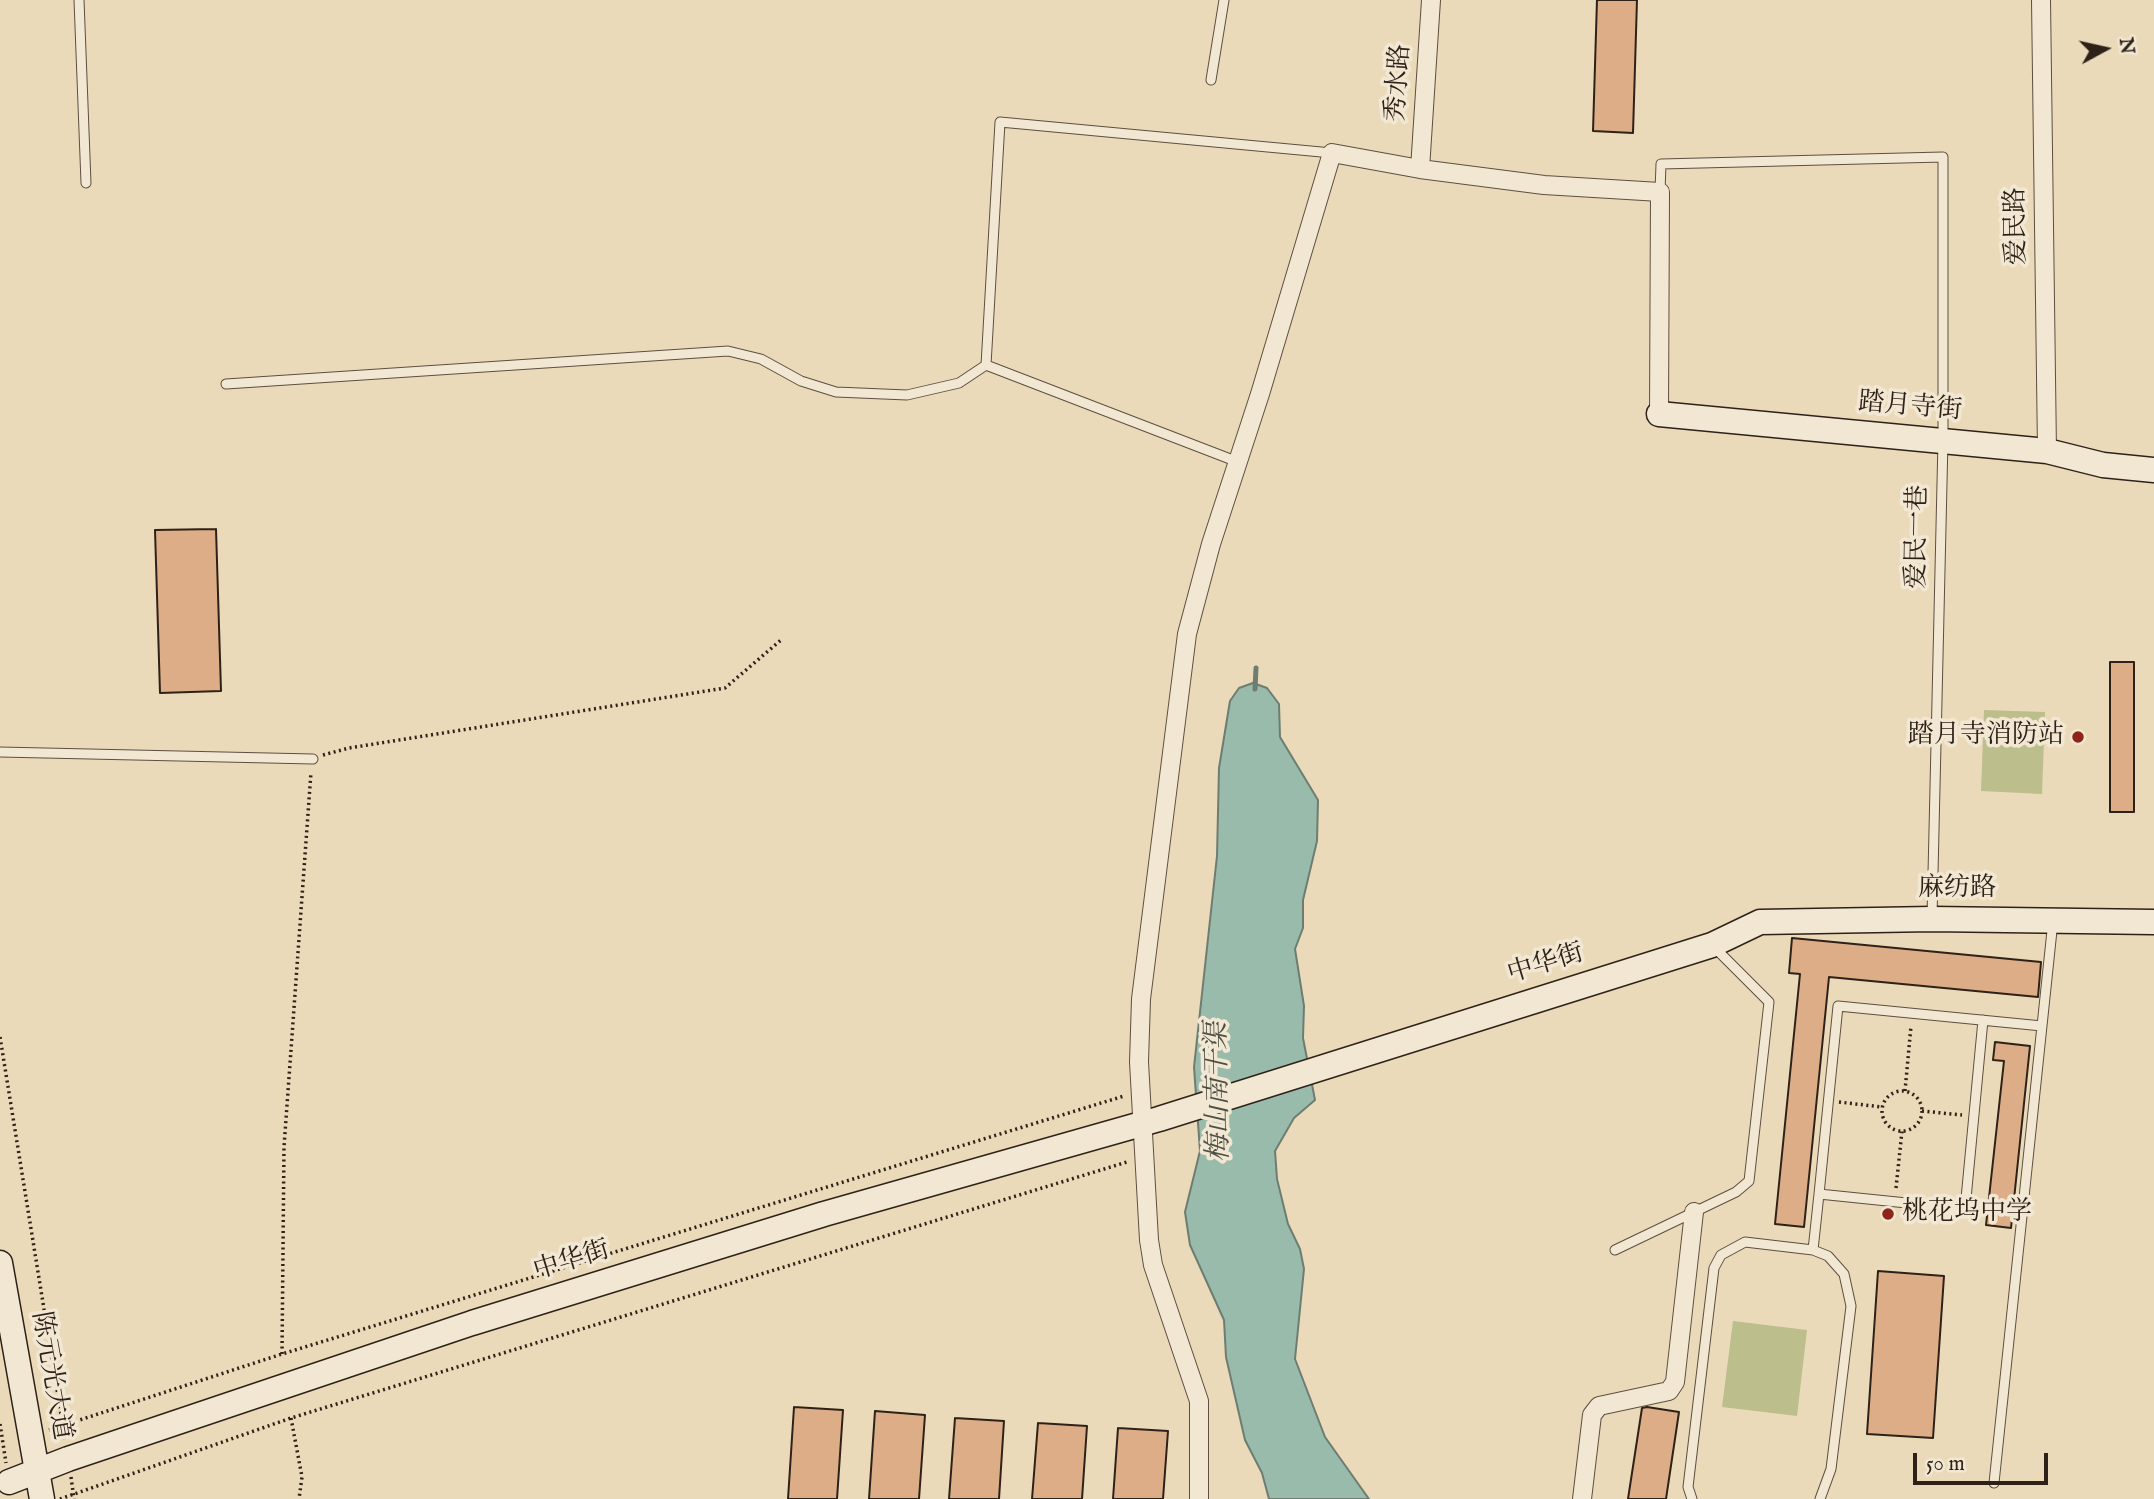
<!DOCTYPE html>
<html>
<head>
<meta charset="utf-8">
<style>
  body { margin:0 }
  #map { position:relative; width:2154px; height:1499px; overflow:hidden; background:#eadab9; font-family:"IM FELL English",serif }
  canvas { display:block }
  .north { position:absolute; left:2070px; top:14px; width:70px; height:70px; -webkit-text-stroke:5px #f1e7d2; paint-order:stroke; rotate:82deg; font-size:19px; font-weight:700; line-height:28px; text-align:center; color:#2e2118 }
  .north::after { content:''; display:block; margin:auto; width:24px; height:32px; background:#2e2118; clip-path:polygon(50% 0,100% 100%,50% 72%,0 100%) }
  .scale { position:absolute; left:1913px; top:1453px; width:135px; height:32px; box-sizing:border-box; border:4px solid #2e2118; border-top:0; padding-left:9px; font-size:21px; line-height:24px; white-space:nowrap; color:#2e2118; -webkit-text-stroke:5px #f1e7d2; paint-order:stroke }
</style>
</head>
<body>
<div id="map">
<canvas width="2154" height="1499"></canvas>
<div class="north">N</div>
<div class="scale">50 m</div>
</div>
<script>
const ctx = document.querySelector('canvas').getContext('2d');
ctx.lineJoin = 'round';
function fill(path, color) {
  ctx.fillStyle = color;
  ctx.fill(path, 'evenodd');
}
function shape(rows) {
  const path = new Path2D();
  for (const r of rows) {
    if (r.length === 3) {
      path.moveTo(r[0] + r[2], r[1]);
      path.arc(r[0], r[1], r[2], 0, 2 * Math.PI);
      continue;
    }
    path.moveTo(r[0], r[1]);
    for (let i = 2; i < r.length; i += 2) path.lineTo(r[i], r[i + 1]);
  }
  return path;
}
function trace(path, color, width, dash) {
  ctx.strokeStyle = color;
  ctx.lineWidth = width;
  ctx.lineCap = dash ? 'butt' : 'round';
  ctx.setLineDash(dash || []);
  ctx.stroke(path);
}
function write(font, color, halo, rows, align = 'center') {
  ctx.font = font + ' "IM FELL English","Noto Serif SC",serif';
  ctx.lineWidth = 7;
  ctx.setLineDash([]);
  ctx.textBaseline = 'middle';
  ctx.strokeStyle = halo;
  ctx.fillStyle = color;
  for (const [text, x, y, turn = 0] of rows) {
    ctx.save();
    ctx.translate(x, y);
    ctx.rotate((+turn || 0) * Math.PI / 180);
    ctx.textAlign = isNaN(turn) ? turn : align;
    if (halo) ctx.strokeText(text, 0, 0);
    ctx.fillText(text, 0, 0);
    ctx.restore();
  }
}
fill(shape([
  [1984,710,2045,712,2042,794,1981,791],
  [1733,1321,1807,1330,1797,1416,1722,1407]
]), '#bcbe8b');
const water = shape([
  [1253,683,1267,688,1279,704,1280,737,1318,800,1317,841,1303,900,1303,928,1295,949,1304,1006,1303,1038,1315,1100,1294,1118,1275,1151,1277,1179,1288,1224,1300,1249,1304,1269,1295,1359,1325,1437,1369,1499,1269,1499,1262,1473,1245,1440,1226,1357,1224,1320,1190,1245,1185,1212,1200,1151,1194,1067,1217,856,1219,768,1230,701,1239,688,1253,683]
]);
fill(water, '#98bbac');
trace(water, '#6e7d71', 2);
trace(shape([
  [1255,689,1256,668]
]), '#6e7d71', 5);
const building = shape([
  [1597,0,1637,0,1633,133,1593,131,1597,0],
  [216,529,221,691,160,693,155,530,216,529],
  [2110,662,2134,662,2134,812,2110,812,2110,662],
  [1792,938,2041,962,2038,997,1829,977,1804,1227,1775,1224,1800,974,1789,973,1792,938],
  [1995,1042,2030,1046,2011,1228,1986,1225,2004,1061,1993,1060,1995,1042],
  [1878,1271,1944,1276,1933,1438,1867,1434,1878,1271],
  [794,1407,843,1410,837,1499,788,1499,794,1407],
  [1647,1407,1679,1412,1666,1499,1628,1499,1642,1408,1647,1407],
  [875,1411,925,1415,919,1499,869,1499,875,1411],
  [955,1418,1004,1421,999,1499,949,1499,955,1418],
  [1038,1423,1087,1426,1082,1499,1032,1499,1038,1423],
  [1118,1428,1168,1431,1163,1499,1113,1499,1118,1428]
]);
fill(building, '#ddad87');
trace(building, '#2e2118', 2);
const lane = shape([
  [79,0,86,183],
  [1211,80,1224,0],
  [1660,192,1661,164,1943,157,1943,440,1932,917],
  [986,365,1238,462],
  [226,384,728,351,761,359,801,381,836,392,907,395,959,383,986,365,1000,122,1332,153],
  [0,752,313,759],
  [1983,1020,1965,1209,1819,1194,1838,1006,2042,1026],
  [1615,1250,1736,1192,1749,1181,1769,1002,1714,947],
  [1813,1250,1819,1194],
  [1994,1483,2053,921],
  [1692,1499,1688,1487,1714,1268,1721,1255,1745,1242,1813,1250,1828,1256,1844,1274,1851,1306,1831,1469,1820,1499]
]);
const street = shape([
  [2041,0,2047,451],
  [1420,169,1431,0],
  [1199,1499,1199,1401,1153,1265,1149,1240,1139,1062,1141,999,1187,634,1211,544,1260,394,1332,153,1420,169,1544,185,1660,192,1659,414],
  [1582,1499,1592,1415,1599,1406,1669,1391,1675,1382,1694,1212]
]);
const secondary = shape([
  [1659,414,2047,451,2103,465,2154,470],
  [0,1263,42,1499],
  [9,1482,68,1459,472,1323,824,1214,1159,1119,1712,945,1760,922,1932,919,2154,922]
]);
trace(lane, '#5d4f40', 11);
trace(street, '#5d4f40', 20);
trace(secondary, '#2e2118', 27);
trace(shape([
  [323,755,349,748,725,688,781,640],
  [0,1037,65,1439],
  [1905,1091,1911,1026],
  [1902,1111,20],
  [1839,1102,1882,1107],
  [1922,1111,1962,1115],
  [1896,1188,1902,1131],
  [282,1354,284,1147,311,772],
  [291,1418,302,1477,299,1499],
  [0,1424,6,1463],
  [49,1430,282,1354,1124,1096],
  [71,1477,74,1499],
  [60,1499,291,1418,1127,1162]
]), '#2e2118', 3.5, [2, 3.5]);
trace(lane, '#f1e7d2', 9);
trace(street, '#f1e7d2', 18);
trace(secondary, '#f1e7d2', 24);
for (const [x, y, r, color] of [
  [2078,737,7,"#8f2418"],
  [1888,1214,7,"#8f2418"]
]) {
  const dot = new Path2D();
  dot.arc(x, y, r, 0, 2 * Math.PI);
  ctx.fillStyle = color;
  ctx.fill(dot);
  trace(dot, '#f1e7d2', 2.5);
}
write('26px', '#2e2118', '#f1e7d2', [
  ["秀水路",1400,83,-86],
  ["爱民路",2018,226,-91],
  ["踏月寺街",1910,408,5],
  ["爱民一巷",1919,537,-89],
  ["麻纺路",1957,890],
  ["中华街",1546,965,-17],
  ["中华街",572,1262,-17],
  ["陈元光大道",50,1376,80]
]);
write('26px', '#2e2118', '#f1e7d2', [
  ["踏月寺消防站",2064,737],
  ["桃花坞中学",1902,1214,"left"]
], 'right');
write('italic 28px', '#4e4f44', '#f1e7d2', [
  ["梅山南干渠",1220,1092,-91]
]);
</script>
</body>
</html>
